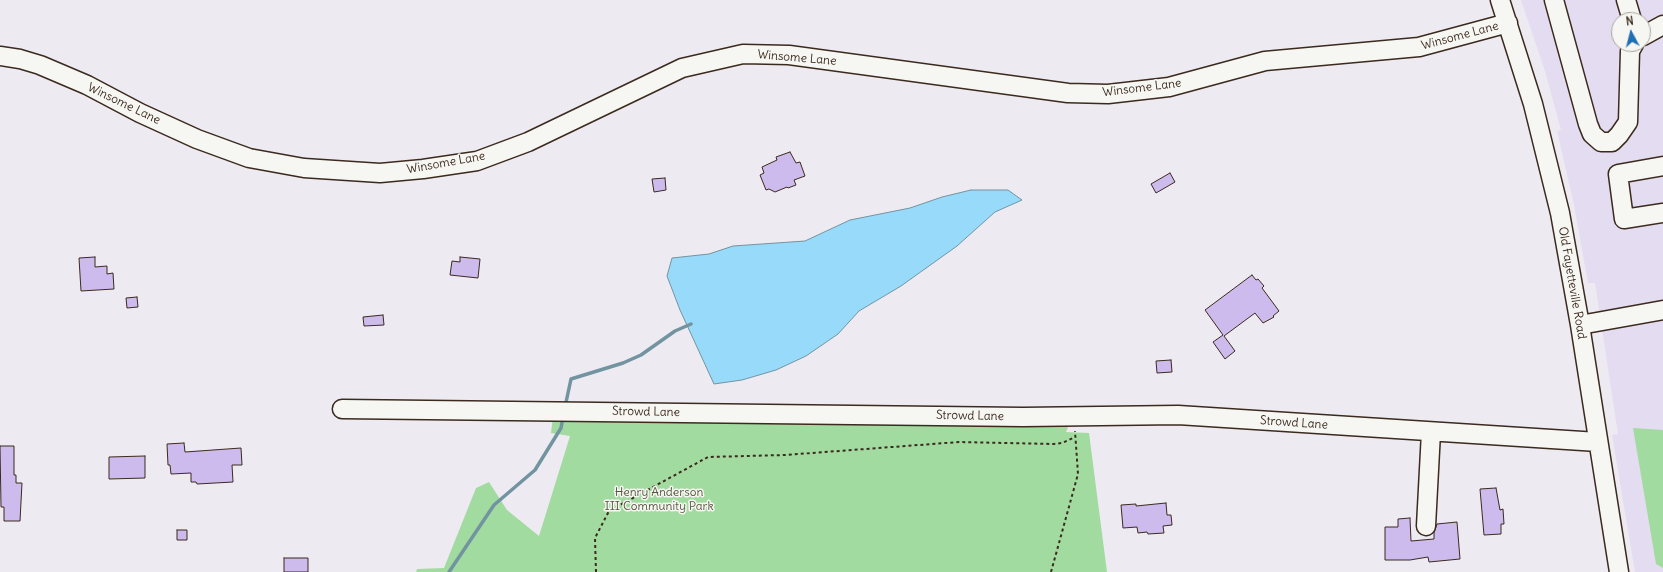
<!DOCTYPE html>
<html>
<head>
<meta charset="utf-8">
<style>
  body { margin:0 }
  #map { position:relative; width:1663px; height:572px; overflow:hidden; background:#eeeaf1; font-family:Delius,sans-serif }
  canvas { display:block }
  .north { position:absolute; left:1611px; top:12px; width:40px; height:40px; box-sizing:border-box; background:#f6f6f2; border:1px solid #aba49d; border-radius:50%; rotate:353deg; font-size:11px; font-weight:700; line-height:16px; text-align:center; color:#3b2a1e }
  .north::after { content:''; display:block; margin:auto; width:14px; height:18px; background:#1f6fb2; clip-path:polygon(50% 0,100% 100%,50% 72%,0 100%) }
</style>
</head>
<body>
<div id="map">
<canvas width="1663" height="572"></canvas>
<div class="north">N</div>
</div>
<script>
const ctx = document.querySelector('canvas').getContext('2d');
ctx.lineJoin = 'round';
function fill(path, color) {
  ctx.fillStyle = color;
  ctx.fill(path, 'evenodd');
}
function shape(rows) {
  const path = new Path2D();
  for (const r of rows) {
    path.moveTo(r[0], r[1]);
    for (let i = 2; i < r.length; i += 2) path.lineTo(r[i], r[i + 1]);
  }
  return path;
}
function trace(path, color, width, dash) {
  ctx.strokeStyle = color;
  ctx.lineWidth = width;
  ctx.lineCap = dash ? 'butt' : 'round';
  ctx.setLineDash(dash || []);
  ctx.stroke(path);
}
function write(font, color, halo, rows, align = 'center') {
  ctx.font = font + ' Delius,sans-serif';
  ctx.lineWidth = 3;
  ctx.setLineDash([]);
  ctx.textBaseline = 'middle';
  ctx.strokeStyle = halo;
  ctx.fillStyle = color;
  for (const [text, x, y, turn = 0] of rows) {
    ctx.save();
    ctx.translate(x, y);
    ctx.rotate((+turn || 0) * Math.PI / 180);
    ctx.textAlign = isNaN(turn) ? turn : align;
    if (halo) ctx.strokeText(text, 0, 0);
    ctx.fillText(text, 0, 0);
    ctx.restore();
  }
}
fill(shape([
  [1521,0,1663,0,1663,572,1635,572,1612,435,1618,434,1595,283,1588,283,1574,205,1557,131,1561,130,1545,71],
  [1619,20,1643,20,1643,44,1619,44]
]), '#e4dcf0');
fill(shape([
  [553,417,1069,425,1066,432,1089,433,1107,572,416,572,417,569,444,568,476,488,489,482,507,510,539,536,570,436,551,433],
  [1633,428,1663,430,1663,568,1656,564]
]), '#a2dba0');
const water = shape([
  [971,190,1008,190,1022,200,995,212,957,246,901,286,859,311,838,334,806,356,776,370,742,380,714,384,680,310,667,276,672,258,709,254,733,246,805,241,850,220,910,208,942,197,971,190]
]);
fill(water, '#97daf9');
trace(water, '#7294a1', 1);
trace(shape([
  [565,407,571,379,623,363,641,355,675,331,691,324],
  [449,572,494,505,535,470,561,428,563,417]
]), '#7294a1', 3.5);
const building = shape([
  [790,152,796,163,800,162,805,176,794,180,796,185,788,188,787,187,775,192,769,189,766,190,760,175,764,173,762,167,777,160,776,157,790,152],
  [1170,173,1175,182,1156,193,1151,184,1170,173],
  [665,178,666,190,654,192,652,179,665,178],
  [95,257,95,267,107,266,107,274,113,273,114,289,81,291,79,258,95,257],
  [460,257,480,259,478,278,450,275,452,261,460,262,460,257],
  [1252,275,1256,280,1258,279,1264,286,1262,288,1279,311,1273,316,1274,317,1263,323,1255,313,1224,336,1235,351,1225,359,1213,342,1223,335,1205,310,1252,275],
  [137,297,138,307,127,308,126,298,137,297],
  [383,315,384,325,364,326,363,317,383,315],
  [1171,360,1172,372,1157,373,1156,361,1171,360],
  [184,443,185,452,241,448,242,465,232,465,233,482,197,484,196,482,191,482,191,473,171,474,170,465,168,465,167,444,184,443],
  [0,446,14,446,14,475,16,475,16,483,22,483,20,521,4,521,4,507,1,507,0,446],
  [145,456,145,478,109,479,109,457,145,456],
  [1496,488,1500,510,1503,509,1504,524,1501,524,1501,534,1484,535,1480,489,1496,488],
  [1166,503,1167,515,1171,515,1172,525,1163,526,1164,533,1148,534,1147,532,1138,533,1137,527,1123,528,1121,505,1136,504,1136,506,1166,503],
  [1410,518,1411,541,1434,539,1434,533,1437,524,1457,522,1460,559,1429,562,1428,557,1410,560,1385,560,1385,527,1398,527,1398,519,1410,518],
  [177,530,187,530,187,540,177,540,177,530],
  [284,558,308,558,308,572,284,572,284,558]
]);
fill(building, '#ccbbec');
trace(building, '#3b2a1e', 1);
const minor = shape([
  [1500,0,1533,104,1560,213,1580,325,1619,572],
  [1554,0,1588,124,1592,134,1601,142,1612,142,1619,135,1628,122,1630,51,1634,44],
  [1626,0,1632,20],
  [1643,36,1663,25],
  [0,56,20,59,40,65,87,85,140,113,197,139,249,158,304,168,380,173,423,169,477,161,528,142,682,68,743,54,789,55,1068,93,1108,94,1169,87,1265,61,1419,47,1508,23],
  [1663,166,1618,174,1624,219,1663,213],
  [1580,325,1663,310],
  [342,409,1023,417,1178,415,1598,442],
  [1426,526,1431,432]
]);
trace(minor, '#3b2a1e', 21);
trace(shape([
  [596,572,595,538,609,511,708,457,785,455,959,442,1054,444,1062,443,1075,437],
  [1051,572,1078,474,1075,431]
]), '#3b2a1e', 2, [3, 3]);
trace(minor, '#f6f6f2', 18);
write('12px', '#3b2a1e', '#f6f6f2', [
  ["Winsome Lane",1460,36,-15],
  ["Winsome Lane",797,58,5],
  ["Winsome Lane",1142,88,-7],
  ["Winsome Lane",124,104,26],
  ["Winsome Lane",446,163,-10],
  ["Old Fayetteville Road",1572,283,80],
  ["Strowd Lane",646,412,1],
  ["Strowd Lane",970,416,1],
  ["Strowd Lane",1294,423,4]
]);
write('12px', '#55563e', '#f6f6f2', [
  ["Henry Anderson",659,493],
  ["III Community Park",659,507]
]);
</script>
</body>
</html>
